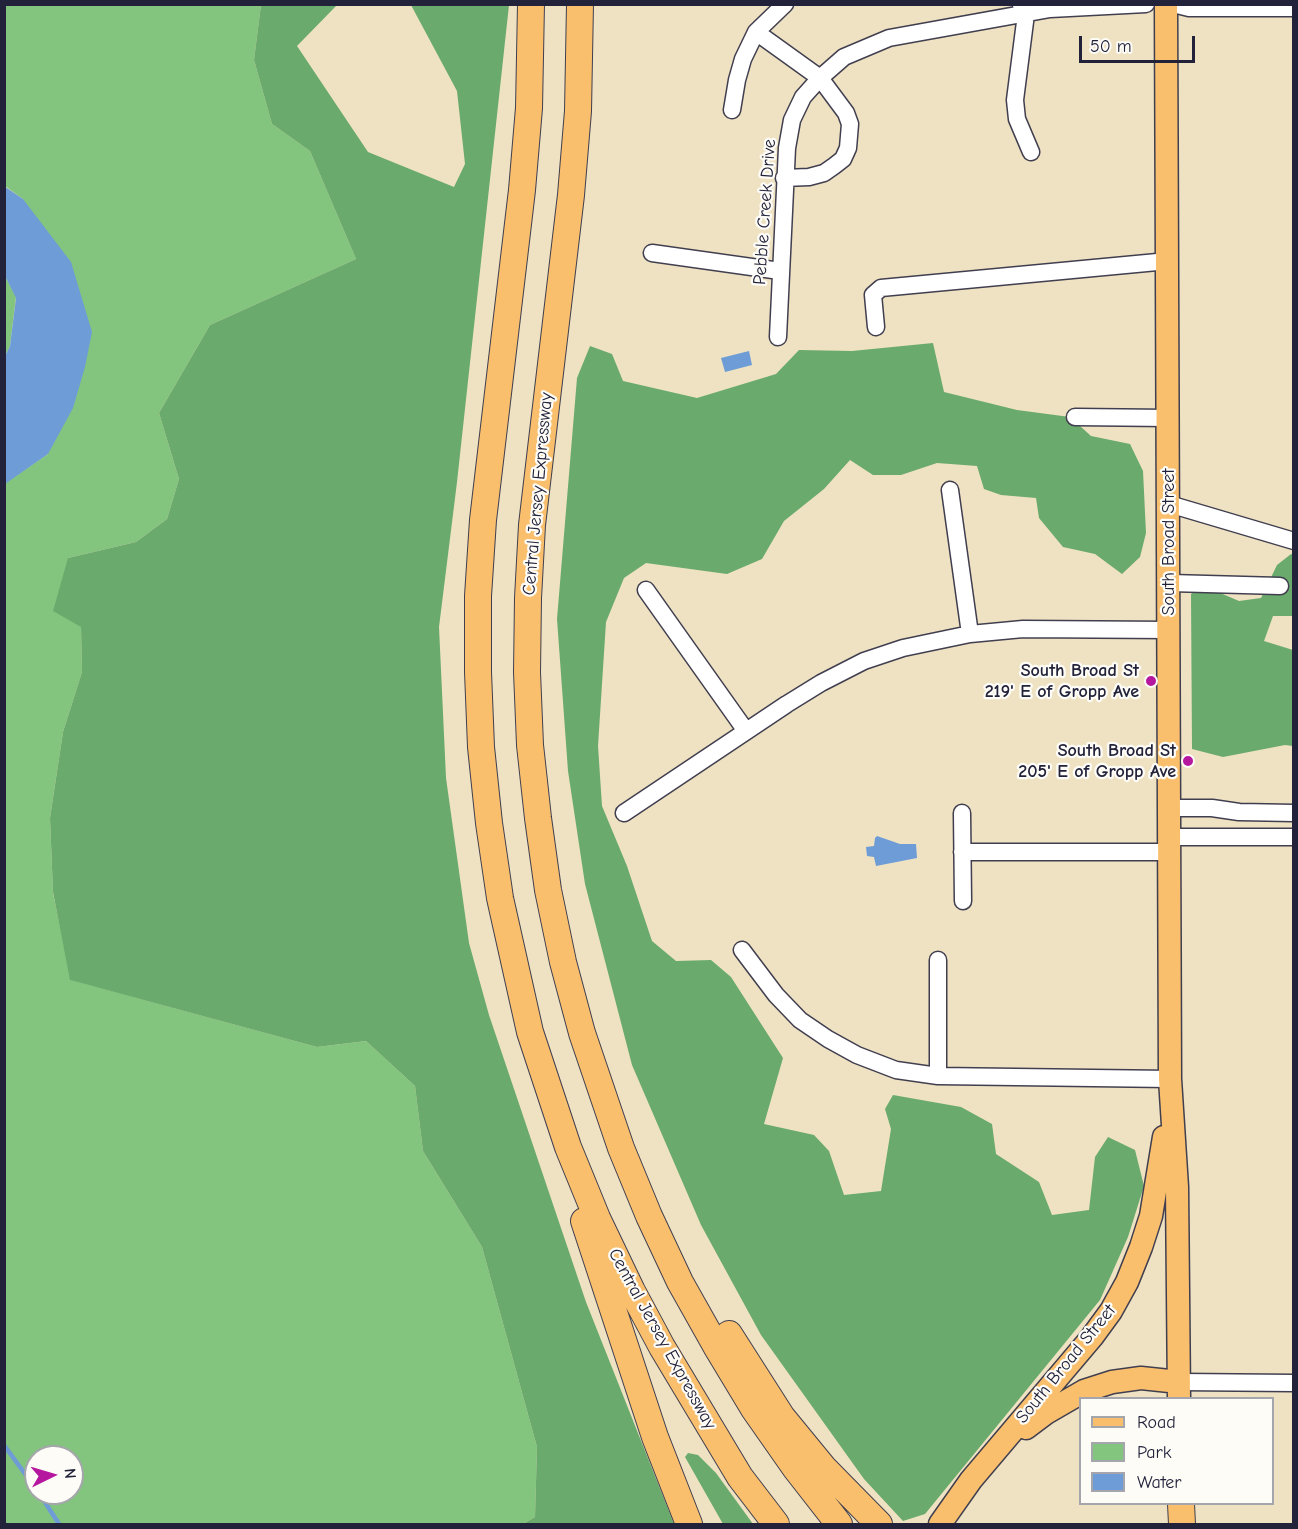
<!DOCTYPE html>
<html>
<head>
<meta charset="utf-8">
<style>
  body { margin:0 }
  #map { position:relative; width:1298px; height:1529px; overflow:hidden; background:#eee2c3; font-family:"Comic Neue",sans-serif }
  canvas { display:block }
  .frame { position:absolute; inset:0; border:6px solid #22223b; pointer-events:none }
  .legend { position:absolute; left:1079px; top:1397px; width:195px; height:108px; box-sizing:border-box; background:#fdfcf7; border:2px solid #a5a5ac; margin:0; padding:8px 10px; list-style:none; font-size:18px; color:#22223b }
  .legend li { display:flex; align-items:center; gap:12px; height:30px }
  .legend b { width:30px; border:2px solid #a5a5ac }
  .north { position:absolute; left:24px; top:1445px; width:60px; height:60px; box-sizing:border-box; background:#fdfcf7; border:2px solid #a5a5ac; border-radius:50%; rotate:85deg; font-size:16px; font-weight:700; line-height:24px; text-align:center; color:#22223b }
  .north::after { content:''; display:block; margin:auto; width:21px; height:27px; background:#b5179e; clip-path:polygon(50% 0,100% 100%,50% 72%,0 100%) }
  .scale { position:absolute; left:1079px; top:36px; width:116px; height:27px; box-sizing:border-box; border:3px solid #22223b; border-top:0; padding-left:8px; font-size:18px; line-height:21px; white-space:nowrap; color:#22223b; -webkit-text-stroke:4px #fdfcf7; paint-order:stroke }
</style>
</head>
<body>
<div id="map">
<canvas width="1298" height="1529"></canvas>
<div class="frame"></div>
<ul class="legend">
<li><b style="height:8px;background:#f9bf6d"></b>Road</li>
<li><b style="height:16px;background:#83c57e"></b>Park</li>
<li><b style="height:16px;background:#6e9cd6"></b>Water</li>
</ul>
<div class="north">N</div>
<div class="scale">50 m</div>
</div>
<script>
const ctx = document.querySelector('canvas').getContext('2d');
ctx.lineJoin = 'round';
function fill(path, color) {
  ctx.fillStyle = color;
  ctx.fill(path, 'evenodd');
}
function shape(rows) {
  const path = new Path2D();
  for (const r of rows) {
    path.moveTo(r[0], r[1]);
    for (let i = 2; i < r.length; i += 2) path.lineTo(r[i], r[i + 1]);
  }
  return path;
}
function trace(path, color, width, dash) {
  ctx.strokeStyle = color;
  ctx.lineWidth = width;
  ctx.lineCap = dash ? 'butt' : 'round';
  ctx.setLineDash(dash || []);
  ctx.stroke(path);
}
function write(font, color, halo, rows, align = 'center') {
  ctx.font = font + ' "Comic Neue",sans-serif';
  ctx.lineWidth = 4.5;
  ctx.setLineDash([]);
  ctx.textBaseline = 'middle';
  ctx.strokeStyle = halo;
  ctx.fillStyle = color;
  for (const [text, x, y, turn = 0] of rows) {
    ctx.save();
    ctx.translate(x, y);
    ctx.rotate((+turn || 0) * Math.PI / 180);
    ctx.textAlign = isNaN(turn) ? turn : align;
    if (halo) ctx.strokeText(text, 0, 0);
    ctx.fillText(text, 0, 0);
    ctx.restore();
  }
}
fill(shape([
  [5,5,261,5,254,60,272,124,310,151,356,259,210,325,159,413,179,479,167,519,136,542,68,558,81,627,82,672,63,732,50,818,53,893,71,980,317,1047,366,1041,415,1086,423,1151,482,1247,537,1447,535,1517,523,1524,5,1524,4,484,48,454,23,199,5,186],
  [36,1457,72,1457,72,1493,36,1493],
  [5,276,16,297,10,346,5,356]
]), '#83c57e');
fill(shape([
  [261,5,337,5,297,46,368,152,454,187,465,164,457,91,411,5,509,5,457,482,439,627,446,778,469,943,489,1015,586,1302,674,1524,523,1524,535,1517,537,1447,482,1247,423,1151,415,1086,366,1041,317,1047,70,980,53,892,50,818,63,732,82,672,81,627,53,611,68,558,136,542,167,519,179,479,159,413,210,325,356,259,310,151,272,124,254,60],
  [933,343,944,392,1017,410,1070,417,1091,436,1130,444,1143,471,1146,533,1140,557,1122,574,1095,554,1063,547,1039,518,1036,498,1001,495,984,489,977,466,937,463,901,475,873,475,850,460,824,489,784,521,762,559,727,574,646,563,624,578,606,622,598,746,602,806,627,866,652,941,676,961,711,960,731,977,783,1058,764,1124,814,1135,829,1151,844,1195,881,1191,891,1129,885,1109,893,1095,961,1107,992,1124,996,1154,1039,1182,1052,1215,1089,1210,1095,1157,1108,1137,1135,1150,1144,1186,1128,1237,1100,1300,925,1514,903,1521,864,1479,761,1335,701,1225,632,1065,585,884,568,771,557,619,577,378,590,346,612,354,623,381,697,398,776,374,799,350,852,351],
  [1291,554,1293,555,1293,616,1273,616,1264,641,1293,650,1293,746,1285,745,1223,757,1192,749,1191,594,1204,586,1239,601,1261,598,1277,565],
  [688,1453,698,1455,716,1473,753,1524,723,1524,685,1457]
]), '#6aaa6d');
fill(shape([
  [4,186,23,199,71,262,92,332,85,367,73,408,48,454,5,484,5,356,10,346,16,298,5,276],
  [749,351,752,365,725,372,721,358],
  [877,836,900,844,916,844,917,858,876,866,874,857,867,856,866,847,874,846,875,838]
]), '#6e9cd6');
trace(shape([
  [4,1445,36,1489],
  [39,1493,59,1524]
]), '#6e9cd6', 4.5);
const minor = shape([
  [1173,4,1189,8,1294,8],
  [1021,5,1026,14,1015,100,1017,119,1031,152],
  [756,32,820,78,846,113,850,124,848,148,843,159,834,166,824,173,809,177,784,178],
  [732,110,737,80,743,59,756,32,785,4],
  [652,253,780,271],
  [876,327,873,295,881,288,1168,261],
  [778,337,787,148,792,120,803,97,820,78,844,57,889,38,1050,9,1146,4],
  [1075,417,1169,418],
  [950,490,970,634],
  [1169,504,1294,541],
  [1170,583,1280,586],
  [646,590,746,731],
  [1170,808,1212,808,1239,812,1294,813],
  [624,813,787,704,821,683,864,661,903,648,970,634,1023,629,1170,630],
  [962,813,963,901],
  [1170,837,1294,837],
  [962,852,1169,852],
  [742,950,776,995,800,1020,828,1039,857,1055,896,1070,938,1076,1170,1079],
  [938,960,938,1076],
  [1179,1382,1294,1383]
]);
const major = shape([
  [1166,4,1170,1079,1177,1187,1179,1398],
  [1026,1428,1046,1413,1084,1391,1112,1382,1141,1378,1179,1382],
  [940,1524,971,1480,1092,1337,1111,1311,1127,1282,1141,1247,1151,1216,1164,1137]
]);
const highway = shape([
  [531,4,529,108,522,190,483,520,478,596,478,672,481,747,489,823,500,898,530,1032,568,1147,597,1218,632,1291,662,1347,740,1477,776,1524],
  [580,4,578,111,571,195,532,525,528,598,527,672,530,745,538,818,548,890,563,962,582,1033,621,1148,649,1216,680,1282,716,1346,754,1409,796,1469,839,1524],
  [584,1221,655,1437,689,1524],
  [729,1334,782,1417,823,1467,879,1524],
  [1181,1504,1182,1524]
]);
trace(minor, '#413f4f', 19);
trace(major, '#413f4f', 25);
trace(highway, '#413f4f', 28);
trace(minor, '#fff', 16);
trace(major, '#f9bf6d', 22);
trace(highway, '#f9bf6d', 26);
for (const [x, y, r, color] of [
  [1151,681,6,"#b5179e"],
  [1188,761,6,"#b5179e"]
]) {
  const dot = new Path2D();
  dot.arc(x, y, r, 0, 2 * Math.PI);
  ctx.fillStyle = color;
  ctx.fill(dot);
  trace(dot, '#fdfcf7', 2);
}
write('18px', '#22223b', '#fdfcf7', [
  ["Pebble Creek Drive",765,212,-86],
  ["Central Jersey Expressway",538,494,-85],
  ["South Broad Street",1169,542,-90],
  ["Central Jersey Expressway",662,1339,61],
  ["South Broad Street",1066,1364,-51]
]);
write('bold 18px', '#22223b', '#fdfcf7', [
  ["South Broad St",1139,671],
  ["219' E of Gropp Ave",1139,692],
  ["South Broad St",1176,751],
  ["205' E of Gropp Ave",1176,772]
], 'right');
</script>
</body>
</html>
